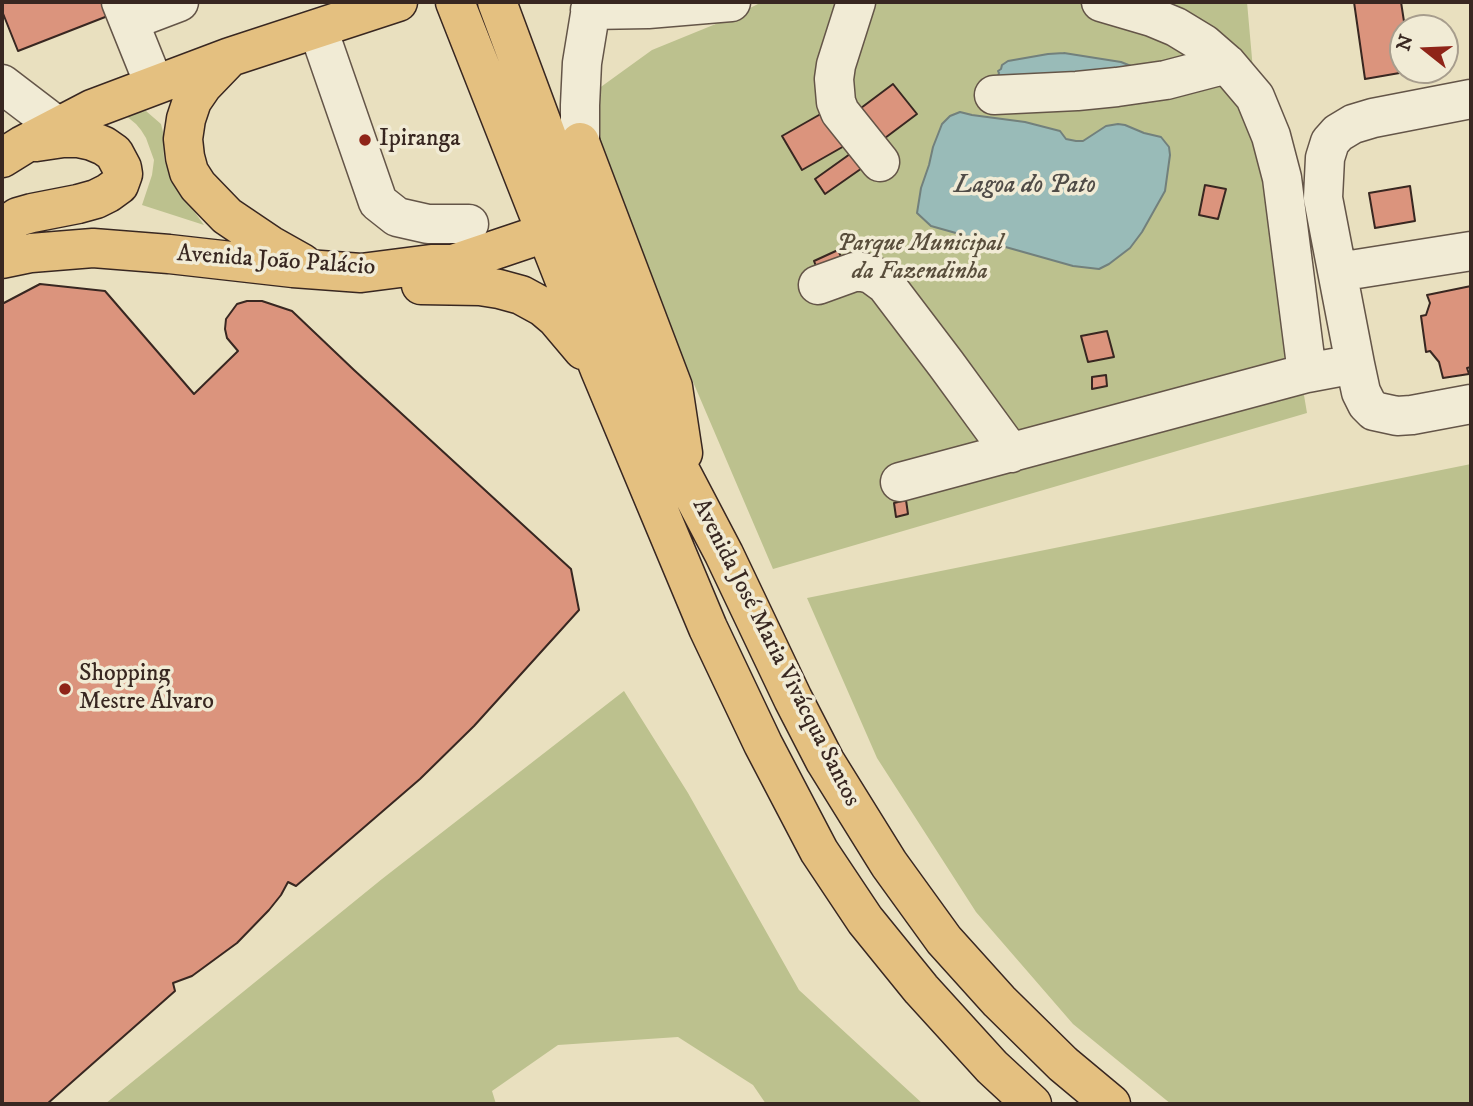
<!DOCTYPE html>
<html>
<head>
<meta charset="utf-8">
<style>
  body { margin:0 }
  #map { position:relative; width:1473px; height:1106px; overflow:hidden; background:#e9e0bf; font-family:"IM FELL DW Pica",serif }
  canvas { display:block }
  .frame { position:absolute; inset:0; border:4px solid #382721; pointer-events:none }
  .north { position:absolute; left:1389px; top:14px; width:70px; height:70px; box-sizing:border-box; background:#f1ebd5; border:2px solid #a79d8d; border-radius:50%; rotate:288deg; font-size:19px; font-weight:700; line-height:28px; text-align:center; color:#382721 }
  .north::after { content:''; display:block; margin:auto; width:24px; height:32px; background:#8f2418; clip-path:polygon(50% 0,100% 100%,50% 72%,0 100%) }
</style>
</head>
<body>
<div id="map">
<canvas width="1473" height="1106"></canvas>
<div class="frame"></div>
<div class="north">N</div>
</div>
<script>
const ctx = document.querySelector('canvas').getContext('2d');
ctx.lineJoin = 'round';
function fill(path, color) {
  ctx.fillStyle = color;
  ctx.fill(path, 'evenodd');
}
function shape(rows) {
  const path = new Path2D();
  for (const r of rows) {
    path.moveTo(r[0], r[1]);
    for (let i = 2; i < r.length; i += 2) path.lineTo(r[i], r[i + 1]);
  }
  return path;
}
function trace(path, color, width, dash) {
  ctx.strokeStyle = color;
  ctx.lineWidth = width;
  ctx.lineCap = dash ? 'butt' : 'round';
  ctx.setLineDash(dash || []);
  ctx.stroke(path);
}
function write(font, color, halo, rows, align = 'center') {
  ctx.font = font + ' "IM FELL DW Pica",serif';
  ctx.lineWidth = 7;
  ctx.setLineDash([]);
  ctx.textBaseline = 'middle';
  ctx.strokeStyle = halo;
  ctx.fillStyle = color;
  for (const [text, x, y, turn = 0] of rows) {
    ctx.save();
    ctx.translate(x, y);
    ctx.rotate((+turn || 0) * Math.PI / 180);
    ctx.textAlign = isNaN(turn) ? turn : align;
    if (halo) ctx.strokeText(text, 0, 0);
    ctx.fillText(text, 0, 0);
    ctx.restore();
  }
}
fill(shape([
  [762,2,1247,2,1257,115,1307,413,773,569,626,225,596,148,598,89,652,50,728,19],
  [146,111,161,124,163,132,164,159,174,183,204,225,142,205,152,175,154,160,146,138,141,130,136,124,125,115,132,113],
  [1471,464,1471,1104,1171,1104,1073,1024,976,912,877,758,807,598],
  [624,691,688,793,799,990,923,1104,766,1104,753,1085,678,1037,558,1045,492,1091,496,1104,105,1104,382,879]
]), '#bcc18e');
const water = shape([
  [1064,53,1121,62,1131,66,1136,71,998,76,999,73,998,71,1001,69,1002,65,1008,61,1048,54,1064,53],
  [960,112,972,115,1025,122,1060,131,1066,139,1076,141,1083,141,1106,126,1118,124,1125,125,1144,133,1161,137,1169,147,1170,155,1165,191,1142,232,1130,248,1109,264,1099,269,1073,266,931,226,917,213,921,188,929,165,933,147,942,124,950,116,960,112]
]);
fill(water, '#99bbb8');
trace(water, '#72807c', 2);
const building = shape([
  [2,2,114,2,118,12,18,51,2,11,2,2],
  [1354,2,1401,2,1405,28,1403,28,1403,70,1411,70,1411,71,1365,79,1354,2],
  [893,84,917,114,881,141,857,111,893,84],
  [826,111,846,145,802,170,782,136,826,111],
  [864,144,875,159,825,194,815,179,864,144],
  [1205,185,1226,189,1218,219,1199,215,1205,185],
  [1410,186,1415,221,1375,228,1369,193,1410,186],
  [838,250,847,270,819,274,814,261,838,250],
  [40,284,105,291,194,394,238,351,227,338,225,329,226,319,237,304,247,301,262,301,292,311,354,370,571,569,579,610,474,726,420,779,296,886,288,882,281,895,269,910,237,943,192,976,173,983,175,991,47,1104,2,1104,2,304,40,284],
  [1471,286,1471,367,1467,368,1469,374,1443,378,1439,362,1430,351,1426,352,1421,316,1426,315,1430,303,1427,295,1471,286],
  [1107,331,1114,357,1088,362,1081,336,1107,331],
  [1106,375,1107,386,1092,389,1092,377,1106,375],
  [906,500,908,514,896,517,894,503,906,500]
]);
fill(building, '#db947d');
trace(building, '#382721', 2);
const minor = shape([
  [121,2,154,84],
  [856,2,836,65,834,79,836,102,840,112,880,162],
  [1101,2,1152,17,1176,27,1204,44,1227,64,1255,97,1271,136,1282,178,1307,373],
  [590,10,648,9,731,2],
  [129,21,179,2],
  [318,29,378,202,397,217,428,224,469,224],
  [2,84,57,126],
  [994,95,1077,91,1117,87,1166,80,1227,64],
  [1471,99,1373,118,1353,124,1338,133,1330,142,1325,158,1323,198,1355,364,1361,392,1367,404,1374,411,1397,416,1412,415,1471,404],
  [580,176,580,105,582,63,592,2],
  [1338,272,1471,251],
  [818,285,854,272,863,272,871,274,886,285,946,364,1011,453],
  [900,482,1307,373,1355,364]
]);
const major = shape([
  [455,2,600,370,708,628,763,744,819,851,865,920,921,989,992,1067,1032,1104],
  [497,2,575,212,638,390,724,554,793,699,825,761,889,864,944,940,999,1001,1063,1064,1111,1104],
  [228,59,203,85,192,101,186,119,183,139,185,157,189,172,198,186,227,216,270,245,302,263],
  [580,142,673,387,683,453],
  [2,158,23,145,92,109,230,57,398,2],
  [2,228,18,217,32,213,78,204,96,199,108,193,119,185,123,174,122,168,114,153,104,146,92,141,78,138,63,138,36,142],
  [2,259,31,253,93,248,169,254,293,268,361,273,431,264,453,264,545,233,566,221],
  [421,285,480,286,499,289,521,295,543,307,556,318,583,350]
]);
trace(minor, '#645548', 41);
trace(major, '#382721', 41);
trace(minor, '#f1ebd5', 38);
trace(major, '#e4c080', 38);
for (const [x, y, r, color] of [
  [365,140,7,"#8f2418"],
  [65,689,7,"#8f2418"]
]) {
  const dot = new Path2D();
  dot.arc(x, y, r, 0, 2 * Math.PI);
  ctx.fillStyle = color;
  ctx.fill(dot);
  trace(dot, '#f1ebd5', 2.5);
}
write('24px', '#382721', '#f1ebd5', [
  ["Ipiranga",379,140],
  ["Shopping",79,675],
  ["Mestre Álvaro",79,703]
], 'left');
write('italic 24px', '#594e3c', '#f1ebd5', [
  ["Parque Municipal",920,245],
  ["da Fazendinha",920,273]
]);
write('24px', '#382721', '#f1ebd5', [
  ["Avenida João Palácio",276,262,4],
  ["Avenida José Maria Vivácqua Santos",775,653,63]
]);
write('italic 26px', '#504c47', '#f1ebd5', [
  ["Lagoa do Pato",1025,187]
]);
</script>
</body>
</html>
